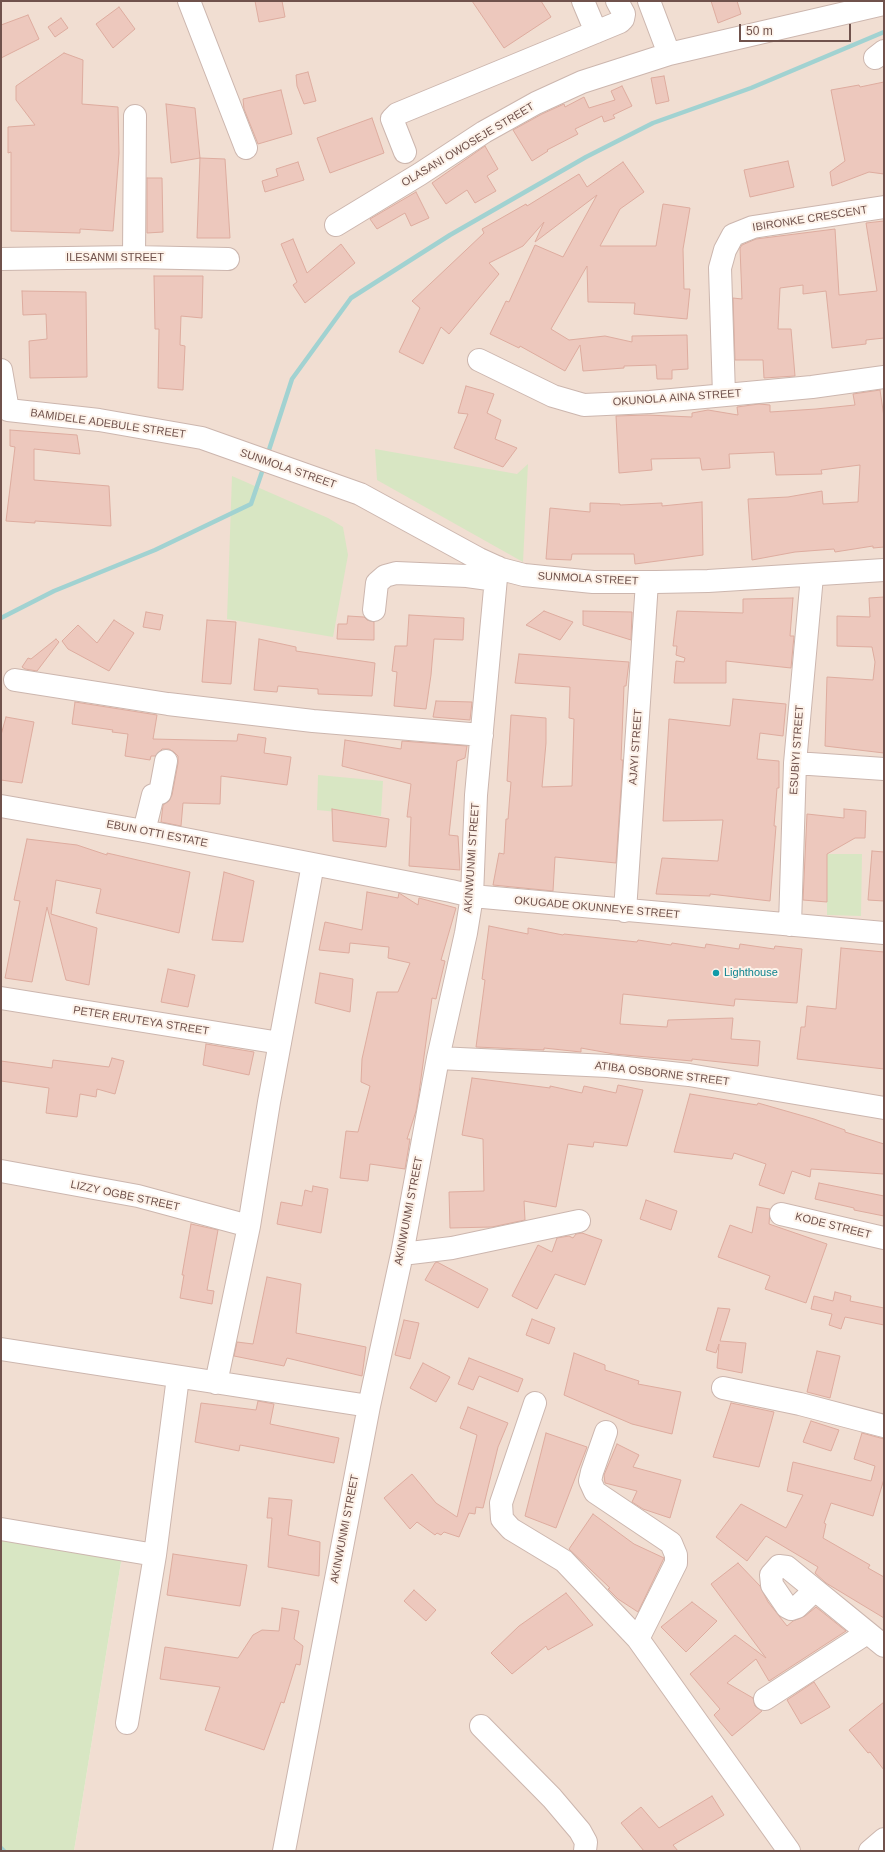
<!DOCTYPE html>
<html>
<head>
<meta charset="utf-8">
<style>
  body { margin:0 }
  #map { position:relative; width:885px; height:1852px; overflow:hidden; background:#faede3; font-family:Arial,sans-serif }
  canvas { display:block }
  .frame { position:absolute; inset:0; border:2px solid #70524c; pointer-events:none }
  .scale { position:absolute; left:739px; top:24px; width:112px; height:18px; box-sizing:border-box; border:2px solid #70524c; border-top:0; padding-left:5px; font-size:12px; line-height:14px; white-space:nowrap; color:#70524c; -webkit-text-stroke:3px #fdf2e9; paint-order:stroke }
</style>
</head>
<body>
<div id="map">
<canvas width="885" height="1852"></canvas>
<div class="frame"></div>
<div class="scale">50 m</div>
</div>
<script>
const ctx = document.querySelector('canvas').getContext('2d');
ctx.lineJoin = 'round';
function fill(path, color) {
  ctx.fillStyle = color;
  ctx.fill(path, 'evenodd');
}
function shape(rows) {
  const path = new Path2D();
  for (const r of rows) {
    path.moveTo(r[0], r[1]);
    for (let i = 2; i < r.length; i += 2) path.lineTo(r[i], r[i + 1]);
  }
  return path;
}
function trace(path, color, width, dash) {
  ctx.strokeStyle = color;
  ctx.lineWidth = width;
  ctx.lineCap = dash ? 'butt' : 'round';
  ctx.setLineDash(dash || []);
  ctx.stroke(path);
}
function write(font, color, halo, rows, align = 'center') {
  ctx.font = font + ' Arial,sans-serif';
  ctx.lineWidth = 4;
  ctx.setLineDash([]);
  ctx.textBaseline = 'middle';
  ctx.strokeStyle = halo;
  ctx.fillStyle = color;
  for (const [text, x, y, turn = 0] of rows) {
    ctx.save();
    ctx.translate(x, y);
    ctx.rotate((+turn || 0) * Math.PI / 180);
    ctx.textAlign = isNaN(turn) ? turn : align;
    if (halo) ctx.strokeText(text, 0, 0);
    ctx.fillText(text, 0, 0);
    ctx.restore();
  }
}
fill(shape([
  [1,1,884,1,884,1851,74,1851,122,1556,1,1535]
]), '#f1ded2');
fill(shape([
  [375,449,517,474,528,464,523,562,377,480],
  [232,476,328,518,343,527,348,555,333,637,227,619],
  [318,775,383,781,381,816,317,810],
  [827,854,862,854,861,916,827,915],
  [1,1535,122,1556,74,1851,1,1851]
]), '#d8e6c3');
trace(shape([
  [267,456,292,379,351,298,450,235,586,157,653,123,751,88,884,32],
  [1,618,54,591,155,550,251,504,264,466],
  [1,1848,4,1851]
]), '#a1d2d1', 4.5);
const building = shape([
  [255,1,282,1,285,17,259,22,255,1],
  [472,1,541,1,551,17,504,48,472,1],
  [711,1,737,1,741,14,718,23,711,1],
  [119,7,135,29,113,48,96,24,119,7],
  [28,15,39,39,1,58,1,25,28,15],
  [61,18,68,28,55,37,48,27,61,18],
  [64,53,83,60,82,104,118,107,119,153,113,231,80,229,80,233,11,231,11,152,8,153,8,127,35,125,16,100,16,86,64,53],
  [308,72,316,101,304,104,297,86,296,75,308,72],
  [664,76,669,101,656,104,651,78,664,76],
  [884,82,884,174,869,172,832,186,830,172,845,161,831,90,859,85,860,87,884,82],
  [622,86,632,106,613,115,615,118,604,122,602,116,575,129,578,134,547,150,548,151,532,161,513,130,542,114,564,104,565,107,584,97,589,108,615,100,611,91,622,86],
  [281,90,292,134,258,144,244,109,243,99,281,90],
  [166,104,195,108,200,158,171,163,166,104],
  [372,118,384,153,330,173,317,138,372,118],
  [485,146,498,169,487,176,496,191,475,203,467,190,446,204,432,183,485,146],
  [200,158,225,159,230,238,197,238,200,158],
  [788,161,794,187,750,197,744,170,788,161],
  [298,162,304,180,265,192,262,181,278,176,276,169,298,162],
  [623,162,644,192,620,209,600,246,656,246,663,204,690,208,683,249,684,289,690,289,687,319,634,314,635,303,588,302,587,266,551,329,569,340,605,336,632,342,632,336,687,335,688,369,672,370,672,379,657,379,656,365,624,366,624,368,583,371,580,345,565,371,520,346,519,348,490,334,506,301,509,302,535,245,563,257,597,195,535,242,544,222,523,246,489,263,499,274,449,334,441,327,423,364,399,352,420,308,412,301,484,233,482,229,526,204,527,206,579,174,587,187,623,162],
  [147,178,162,178,163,232,147,233,147,178],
  [416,192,429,218,411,226,405,213,377,229,370,219,416,192],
  [884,221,884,338,866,340,866,344,832,348,826,291,803,294,803,285,780,288,778,329,791,329,795,376,764,378,763,360,735,360,733,298,742,299,740,248,742,245,756,239,835,229,839,295,877,291,866,223,884,221],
  [293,239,307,273,341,244,355,263,305,303,293,285,297,282,281,244,293,239],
  [154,276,203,276,202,318,181,316,180,345,185,346,183,390,158,388,159,329,155,329,154,276],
  [22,291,86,292,87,377,30,378,29,341,47,339,46,314,23,315,22,291],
  [466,386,494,394,487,413,501,420,495,439,517,448,503,467,454,448,468,414,458,413,466,386],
  [880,390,884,417,884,547,873,548,873,546,835,552,834,549,795,552,752,560,748,499,788,497,822,491,823,504,858,502,860,465,821,470,822,474,776,475,774,452,729,454,730,468,702,470,700,458,651,459,652,470,619,473,616,416,647,415,692,417,692,413,708,410,738,415,737,407,759,404,770,405,770,412,816,409,855,405,853,394,880,390],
  [10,430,77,435,80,454,34,449,34,480,109,486,111,526,35,521,35,523,6,521,15,447,10,446,10,430],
  [702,502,703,555,635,564,634,554,572,554,571,560,546,559,550,508,590,512,590,503,620,504,620,505,662,503,662,506,702,502],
  [884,597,884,753,825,746,827,677,873,680,875,662,872,647,837,646,837,616,870,617,869,598,884,597],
  [793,598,790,636,794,636,791,668,726,661,726,683,674,683,676,661,684,662,685,658,676,655,677,646,673,646,677,611,743,613,743,599,793,598],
  [544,611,573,622,560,640,526,625,544,611],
  [583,611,632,612,631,640,583,625,583,611],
  [146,612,163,615,160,630,143,627,146,612],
  [409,615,464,618,463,640,434,639,431,675,426,709,394,706,397,672,392,671,395,646,407,646,409,615],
  [348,616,364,617,367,620,374,622,374,640,337,639,338,624,347,624,348,616],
  [114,620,134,633,109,671,68,649,62,641,78,625,97,643,114,620],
  [207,620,236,622,231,684,202,682,207,620],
  [56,639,59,642,37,671,25,669,22,667,28,658,31,659,56,639],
  [259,639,296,647,296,651,375,663,372,696,318,694,318,689,278,686,277,692,254,690,259,639],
  [519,654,629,662,626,686,624,686,621,760,623,760,616,863,555,857,553,891,493,885,499,853,504,854,506,819,508,819,511,782,507,781,511,715,546,718,546,743,542,787,572,786,574,719,569,718,570,687,515,683,519,654],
  [733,699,786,704,783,736,760,733,757,759,779,761,779,788,777,788,774,826,776,826,770,901,710,894,710,896,656,894,662,858,718,861,723,820,663,821,669,719,730,726,733,699],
  [436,701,472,702,470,720,433,717,436,701],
  [75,702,157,715,153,739,237,741,238,734,266,738,264,753,291,757,287,785,221,776,220,804,183,803,181,826,161,822,163,805,169,801,172,795,178,763,178,756,174,752,169,749,162,749,155,756,151,756,150,760,125,756,128,734,112,732,113,730,72,724,75,702],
  [6,717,34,722,22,783,1,780,1,735,6,717],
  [345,740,401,749,402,741,467,746,465,758,457,761,449,835,458,836,460,870,409,866,411,817,407,817,411,784,342,766,345,740],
  [332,809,389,819,386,847,333,841,332,809],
  [844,809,866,811,865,838,855,838,827,854,827,902,803,900,807,814,844,818,844,809],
  [27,839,77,845,107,855,107,853,190,872,179,933,96,913,101,889,56,880,51,914,97,928,89,985,66,980,47,907,32,982,5,978,20,901,14,900,27,839],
  [872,851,884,852,884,901,868,900,872,851],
  [224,872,254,881,243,942,212,940,224,872],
  [367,892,398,898,399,893,418,905,419,898,456,908,441,960,445,961,436,999,432,998,419,1093,416,1111,407,1139,410,1139,405,1169,370,1164,368,1181,340,1178,346,1131,358,1132,370,1086,361,1082,362,1059,377,992,398,992,410,963,388,958,389,947,350,943,349,953,319,950,325,922,362,930,367,892],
  [489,926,528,934,528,928,563,935,564,934,637,942,638,940,671,945,672,943,705,948,706,944,739,949,740,944,774,949,775,946,802,949,797,1003,735,999,734,1006,623,994,620,1024,667,1027,668,1020,733,1018,731,1039,760,1041,758,1066,692,1059,692,1061,614,1054,581,1048,581,1052,544,1048,544,1050,476,1047,485,980,482,979,489,926],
  [841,948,884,952,884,1069,797,1059,801,1027,805,1027,807,1006,836,1009,841,948],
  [168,969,195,975,188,1007,161,1002,168,969],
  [320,973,353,979,350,1012,315,1003,320,973],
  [206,1044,254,1052,249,1075,203,1065,206,1044],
  [112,1058,124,1061,115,1094,97,1089,96,1097,80,1094,77,1117,46,1113,49,1088,1,1081,1,1061,52,1068,53,1060,109,1067,112,1058],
  [472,1078,550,1088,550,1086,582,1093,584,1086,616,1093,618,1085,643,1090,627,1146,594,1142,593,1147,568,1144,556,1207,524,1201,525,1220,492,1227,450,1228,449,1192,484,1191,483,1139,462,1135,472,1078],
  [690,1094,757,1105,758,1103,814,1119,845,1130,845,1132,884,1144,884,1174,811,1169,810,1177,792,1171,784,1194,759,1185,766,1164,734,1153,732,1159,674,1152,690,1094],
  [819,1183,884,1196,884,1216,854,1210,854,1208,815,1199,819,1183],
  [313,1186,328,1189,321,1233,277,1224,281,1202,302,1206,305,1190,312,1192,313,1186],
  [646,1200,677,1211,671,1230,640,1219,646,1200],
  [757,1207,770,1209,769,1224,827,1244,806,1303,765,1289,770,1276,718,1257,730,1225,752,1233,757,1207],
  [191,1224,218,1230,207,1290,214,1291,212,1304,180,1298,184,1275,182,1275,191,1224],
  [582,1233,602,1240,585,1285,555,1274,537,1309,512,1296,538,1245,552,1252,557,1238,569,1236,573,1238,576,1234,582,1233],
  [437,1262,488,1289,478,1308,425,1280,435,1263,437,1262],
  [267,1277,301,1284,296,1333,366,1347,362,1376,287,1358,284,1366,234,1356,237,1342,253,1344,267,1277],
  [835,1292,851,1296,850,1301,884,1308,884,1325,845,1317,841,1329,829,1325,832,1314,811,1309,814,1296,833,1301,835,1292],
  [718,1308,730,1309,720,1341,746,1343,742,1373,717,1368,719,1344,716,1353,706,1350,718,1308],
  [532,1319,555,1328,549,1344,526,1335,532,1319],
  [404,1320,419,1323,410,1359,395,1355,404,1320],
  [817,1351,840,1356,830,1398,807,1392,817,1351],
  [574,1353,605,1365,605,1370,639,1381,638,1384,681,1392,672,1434,632,1424,564,1395,574,1353],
  [469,1358,523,1379,518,1392,479,1376,473,1390,458,1384,469,1358],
  [423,1363,450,1377,436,1402,410,1388,423,1363],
  [258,1401,274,1404,270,1424,339,1438,334,1463,240,1445,239,1451,195,1442,201,1403,256,1410,258,1401],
  [731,1403,774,1412,759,1467,713,1457,731,1403],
  [468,1407,508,1423,498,1447,483,1508,476,1507,475,1514,469,1513,459,1537,444,1532,441,1535,437,1533,435,1535,417,1522,410,1529,384,1498,412,1474,436,1503,457,1517,477,1435,460,1428,468,1407],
  [811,1421,839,1430,831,1451,803,1442,811,1421],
  [546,1433,587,1447,556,1528,525,1516,546,1433],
  [862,1433,884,1439,884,1479,873,1516,831,1503,824,1523,826,1524,823,1538,870,1565,868,1568,884,1577,884,1618,826,1583,815,1573,818,1567,766,1536,747,1561,716,1537,741,1504,786,1528,803,1495,787,1491,793,1462,871,1481,875,1466,854,1459,862,1433],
  [617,1444,639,1455,633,1467,681,1480,670,1518,643,1509,632,1502,637,1491,605,1483,604,1475,617,1444],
  [269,1498,292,1500,288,1535,320,1542,319,1576,268,1567,272,1518,267,1518,269,1498],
  [593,1514,634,1544,664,1558,638,1612,618,1599,608,1589,610,1588,569,1549,593,1514],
  [173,1554,247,1565,240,1606,167,1595,173,1554],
  [738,1563,760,1586,768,1602,787,1626,793,1621,805,1616,816,1607,846,1631,769,1681,756,1659,727,1683,753,1698,755,1706,762,1711,732,1736,714,1715,720,1709,690,1674,735,1635,766,1658,711,1584,738,1563],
  [414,1590,436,1610,426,1621,404,1601,414,1590],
  [566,1593,593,1625,548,1650,546,1646,512,1674,491,1653,519,1626,566,1593],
  [692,1602,717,1621,686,1652,661,1627,692,1602],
  [282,1608,299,1611,294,1639,303,1646,300,1665,296,1664,284,1703,281,1702,264,1750,205,1730,220,1687,160,1679,165,1647,238,1658,253,1635,262,1630,279,1631,282,1608],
  [814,1682,830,1707,801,1724,787,1700,814,1682],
  [884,1702,884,1770,870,1752,868,1753,849,1730,884,1702],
  [712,1796,724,1815,673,1845,678,1851,644,1851,621,1823,641,1807,659,1828,712,1796]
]);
fill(building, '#edc8bd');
trace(building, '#deac9f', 1);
const minor = shape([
  [189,1,246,148],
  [583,1,596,32],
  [649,1,669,54],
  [875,58,884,51],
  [405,152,392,119,397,114,620,22,623,19,624,14,617,1],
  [336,225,420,174,484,132,536,103,582,82,669,54,884,4],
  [134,257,135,116],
  [1,259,134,257,228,259],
  [479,360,553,396,584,405,650,402,812,387,884,377],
  [1,370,8,410,99,420,202,438,360,494,479,559,501,569,524,575,593,582,656,582,708,581,884,570],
  [724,395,720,268,725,250,733,235,753,227,884,207],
  [374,610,377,583,385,576,396,573,467,576,496,580],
  [15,680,168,704,313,721,482,735],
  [795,763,884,769],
  [1,806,144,831,451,891,472,896,884,933],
  [144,831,153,795,160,793,166,761],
  [625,911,647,582],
  [790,925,795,763,812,576],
  [1,998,280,1043],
  [438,1058,608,1066,689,1075,884,1108],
  [1,1171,138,1196,249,1226],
  [781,1214,884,1238],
  [402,1254,452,1248,579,1221],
  [1,1349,369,1406],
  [216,1383,249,1226,269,1102,313,864],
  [723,1388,800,1404,884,1426],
  [535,1403,501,1503,502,1519,511,1529,564,1561,638,1639,789,1851],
  [606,1432,592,1472,590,1481,595,1492,671,1543,676,1555,676,1563,638,1639],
  [1,1529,155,1555],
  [815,1590,797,1607,791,1609,787,1607,772,1585,771,1575,779,1566,787,1567,884,1646],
  [765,1699,867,1633],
  [127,1723,155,1555,178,1377],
  [481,1726,552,1798,580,1831,586,1842,585,1851],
  [284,1851,369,1406,402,1254,438,1058,466,933,472,896,476,795,497,567],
  [870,1851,884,1839]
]);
trace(minor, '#ccb6ae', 24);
trace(minor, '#fff', 22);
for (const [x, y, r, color] of [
  [716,973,4,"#0f9aa8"]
]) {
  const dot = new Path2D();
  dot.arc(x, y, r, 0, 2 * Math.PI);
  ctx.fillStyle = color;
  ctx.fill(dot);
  trace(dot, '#fdf2e9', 1.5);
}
write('11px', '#70524c', '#fdf2e9', [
  ["OLASANI OWOSEJE STREET",468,145,-31],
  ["IBIRONKE CRESCENT",810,219,-9],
  ["ILESANMI STREET",115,258],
  ["OKUNOLA AINA STREET",677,398,-4],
  ["BAMIDELE ADEBULE STREET",108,424,8],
  ["SUNMOLA STREET",288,469,19],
  ["SUNMOLA STREET",588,579,3],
  ["AJAYI STREET",636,747,-86],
  ["ESUBIYI STREET",797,750,-86],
  ["EBUN OTTI ESTATE",157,834,11],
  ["AKINWUNMI STREET",472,858,-86],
  ["OKUGADE OKUNNEYE STREET",597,908,5],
  ["PETER ERUTEYA STREET",141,1021,9],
  ["ATIBA OSBORNE STREET",662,1074,7],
  ["LIZZY OGBE STREET",125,1196,12],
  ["AKINWUNMI STREET",409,1211,-79],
  ["KODE STREET",833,1226,14],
  ["AKINWUNMI STREET",345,1529,-79]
]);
write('11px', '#0d838f', '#fdf2e9', [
  ["Lighthouse",724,973]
], 'left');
</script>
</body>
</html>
